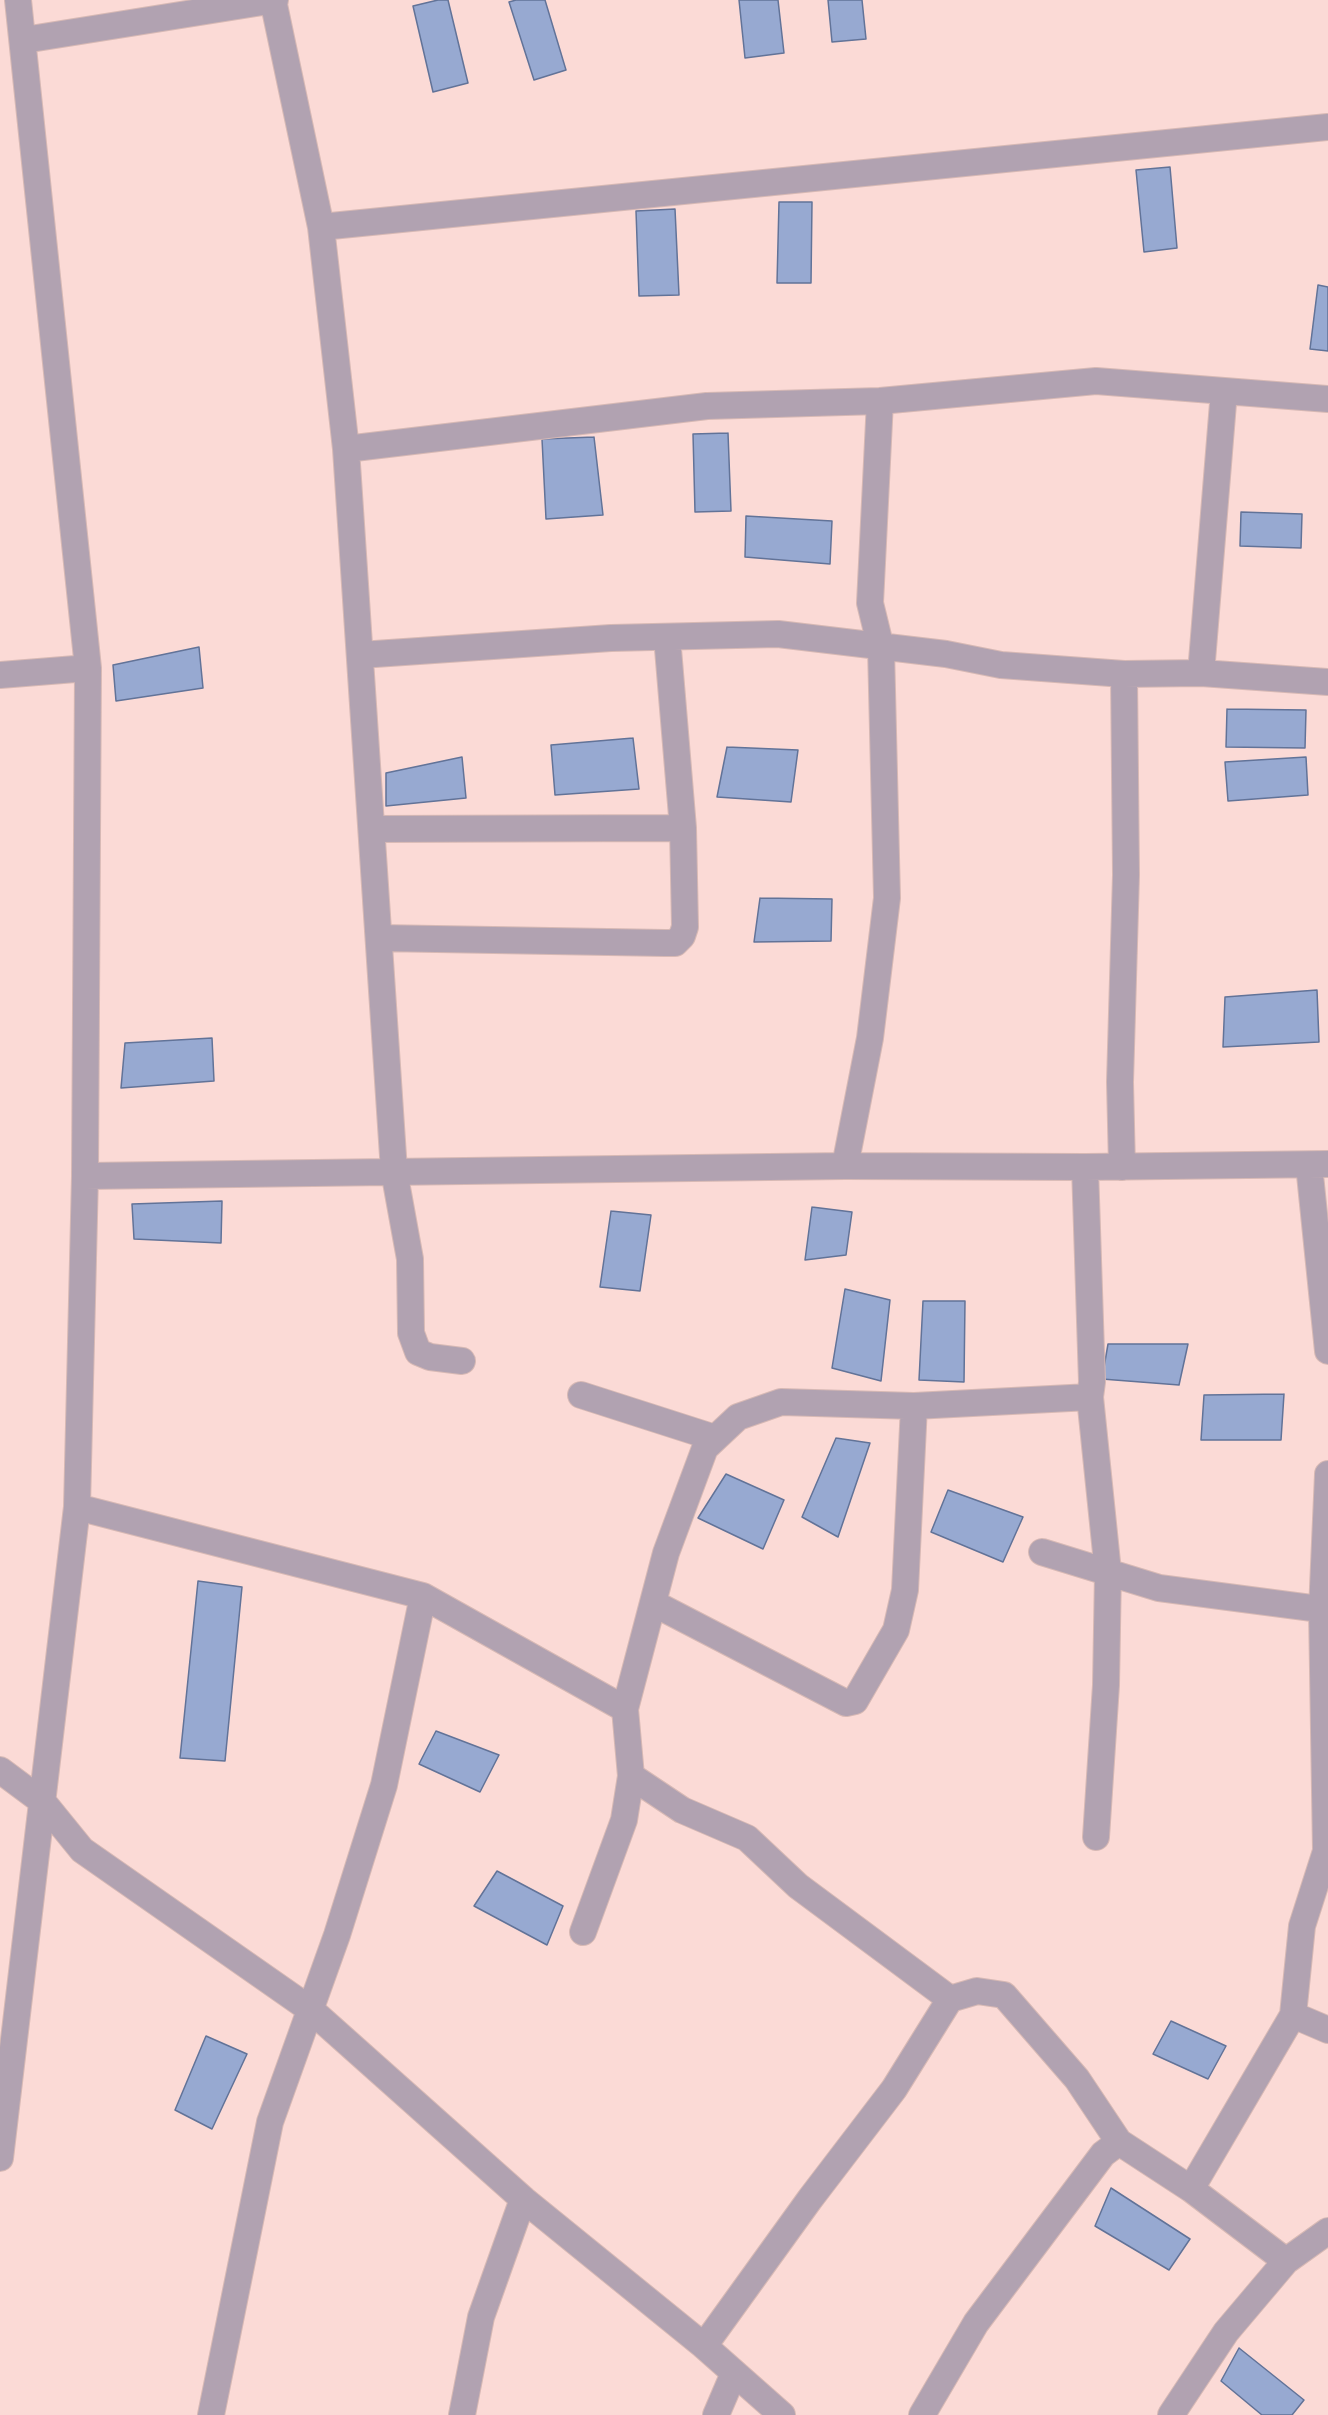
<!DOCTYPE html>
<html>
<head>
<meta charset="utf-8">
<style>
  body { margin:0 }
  canvas { display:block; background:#fbdad6 }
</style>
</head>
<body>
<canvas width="1328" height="2415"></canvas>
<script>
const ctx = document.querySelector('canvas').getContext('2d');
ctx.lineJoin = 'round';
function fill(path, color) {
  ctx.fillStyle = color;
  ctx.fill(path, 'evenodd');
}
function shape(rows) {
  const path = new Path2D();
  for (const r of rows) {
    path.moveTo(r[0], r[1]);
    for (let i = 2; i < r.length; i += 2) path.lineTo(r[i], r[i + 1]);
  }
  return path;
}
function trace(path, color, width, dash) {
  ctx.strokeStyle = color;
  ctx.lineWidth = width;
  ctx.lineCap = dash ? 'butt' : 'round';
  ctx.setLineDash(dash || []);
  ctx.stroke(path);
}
const building = shape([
  [438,0,448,0,468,83,433,92,413,6,438,0],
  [516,0,545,0,566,70,534,80,509,2,516,0],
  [739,0,778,0,784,53,745,58,739,0],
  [828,0,862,0,866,39,832,42,828,0],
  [1170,167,1177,248,1144,252,1136,170,1170,167],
  [779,202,812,202,811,283,777,283,779,202],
  [675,209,679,295,639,296,636,211,675,209],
  [1318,285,1328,287,1328,351,1310,349,1318,285],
  [728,433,731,511,695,512,693,434,728,433],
  [594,437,603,515,546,519,542,439,594,437],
  [1241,512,1302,514,1301,548,1240,546,1241,512],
  [746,516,832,521,830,564,745,557,746,516],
  [199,647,203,688,116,701,113,665,199,647],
  [1227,709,1306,710,1305,748,1226,747,1227,709],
  [633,738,639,789,555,795,551,745,633,738],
  [727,747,798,750,791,802,717,797,727,747],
  [462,757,466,798,386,806,386,773,462,757],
  [1306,757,1308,795,1228,801,1225,762,1306,757],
  [760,898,832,899,831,941,754,942,760,898],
  [1317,990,1319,1042,1223,1047,1225,997,1317,990],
  [212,1038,214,1081,121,1088,125,1043,212,1038],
  [222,1201,221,1243,134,1239,132,1204,222,1201],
  [812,1207,852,1212,846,1255,805,1260,812,1207],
  [611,1211,651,1215,640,1291,600,1287,611,1211],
  [845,1289,890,1300,881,1381,832,1368,845,1289],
  [923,1301,965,1301,964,1382,919,1380,923,1301],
  [1108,1344,1188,1344,1179,1385,1102,1379,1108,1344],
  [1284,1394,1281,1440,1201,1440,1204,1395,1284,1394],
  [836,1438,870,1443,838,1537,802,1517,836,1438],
  [726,1474,784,1500,763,1549,698,1518,726,1474],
  [948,1490,1023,1517,1003,1562,931,1532,948,1490],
  [198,1581,242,1587,225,1761,180,1758,198,1581],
  [436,1731,499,1755,480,1792,419,1764,436,1731],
  [497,1871,563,1906,547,1945,474,1906,497,1871],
  [1171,2021,1226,2046,1208,2079,1153,2054,1171,2021],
  [206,2036,247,2054,212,2129,175,2110,206,2036],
  [1111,2188,1190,2239,1169,2270,1095,2226,1111,2188],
  [1239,2348,1304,2400,1292,2415,1262,2415,1221,2381,1239,2348]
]);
fill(building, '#97a9d1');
trace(building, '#627398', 1.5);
const street = shape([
  [273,0,321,227,346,449,394,1171,410,1259,411,1333,418,1352,430,1357,462,1361],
  [24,40,275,0],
  [321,227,1328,127],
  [346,449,707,406,880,401,1096,381,1328,399],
  [360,655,611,638,778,634,946,654,1001,665,1124,674,1201,673,1328,682],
  [1201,673,1224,391],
  [0,675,88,668],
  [372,829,683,828],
  [379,938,665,943,675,943,682,936,685,927,683,828,667,637],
  [1309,1165,1328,1351],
  [845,1166,870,1038,887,898,881,648,870,603,880,401],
  [1085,1167,1092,1382,1090,1397,1108,1572,1106,1685,1096,1837],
  [1122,1167,1120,1082,1126,875,1124,674],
  [85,1176,845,1166,1085,1167,1328,1164],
  [581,1395,715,1438],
  [77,1507,423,1596,384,1785,337,1935,270,2122,211,2415],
  [1042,1552,1159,1588,1328,1610],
  [423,1596,625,1709],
  [653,1603,846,1703,855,1701,896,1630,905,1590,914,1406,1090,1397],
  [0,1770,43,1802,82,1850,311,2010,523,2199,704,2346,782,2415],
  [631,1776,682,1810,747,1838,798,1886,950,1999,894,2089,810,2199,704,2346],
  [583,1932,624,1820,631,1776,625,1709,666,1553,705,1448,738,1417,781,1402,914,1406],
  [950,1999,977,1991,1004,1995,1077,2079,1119,2142],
  [1293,2015,1328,2030],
  [0,2158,77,1507,85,1176,88,668,18,0],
  [1191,2189,1293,2015,1302,1926,1326,1851,1322,1610,1328,1474],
  [462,2415,481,2317,523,2199],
  [716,2415,734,2373],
  [922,2415,976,2323,1103,2154,1119,2142,1191,2189,1286,2261],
  [1171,2415,1226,2332,1286,2261,1328,2231]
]);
trace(street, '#d7b9b5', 28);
trace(street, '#b1a2b1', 26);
</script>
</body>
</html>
